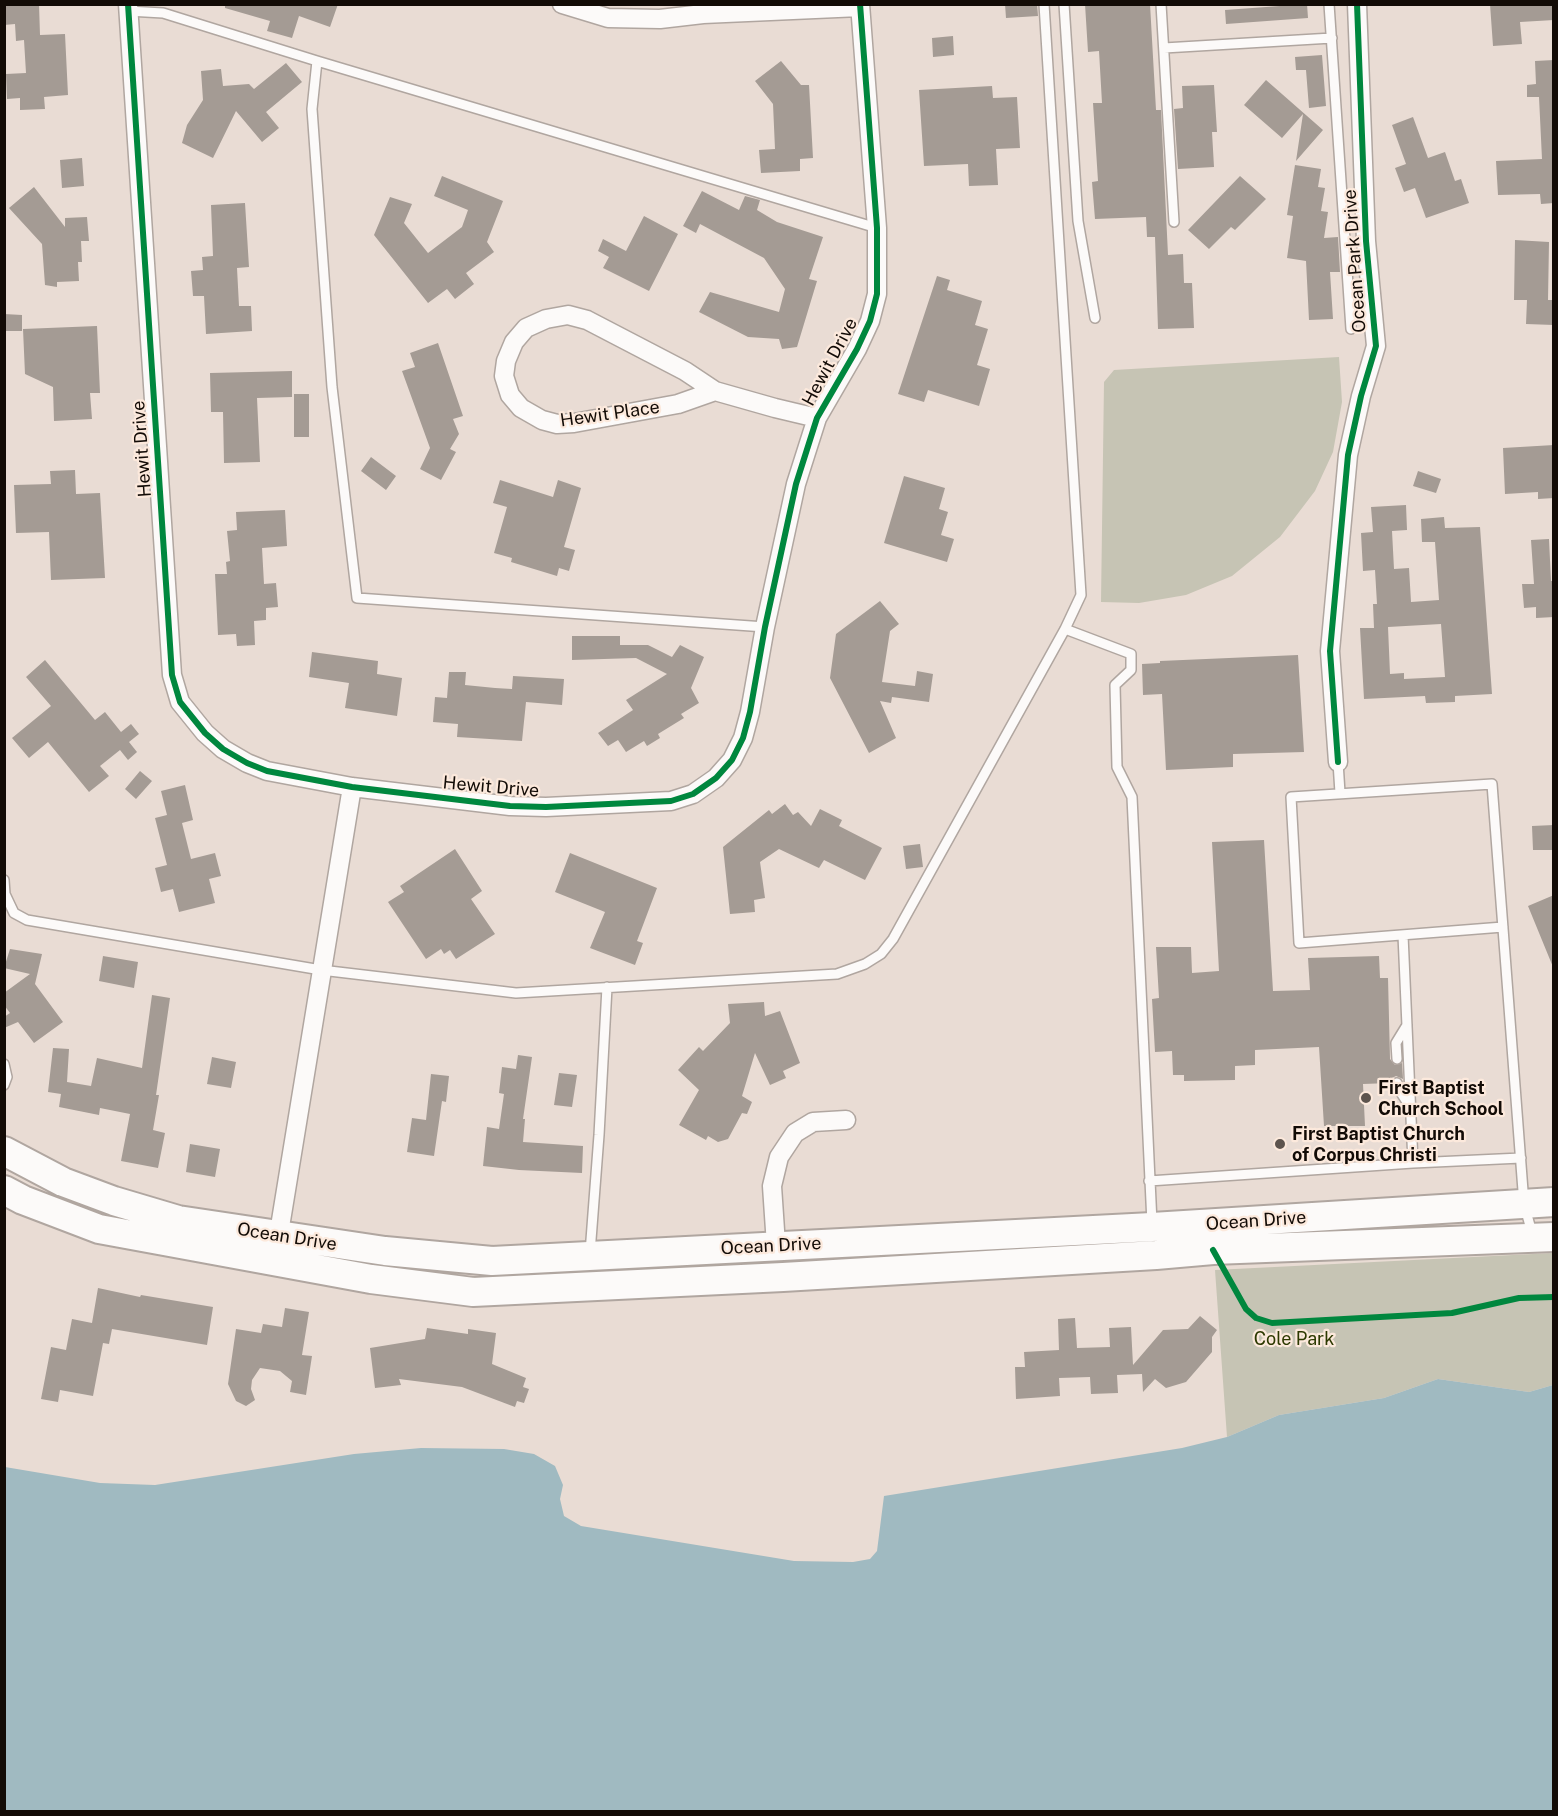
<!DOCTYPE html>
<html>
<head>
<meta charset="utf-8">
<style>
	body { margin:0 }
	#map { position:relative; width:1558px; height:1816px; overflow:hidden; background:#e9dcd4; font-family:"Public Sans",sans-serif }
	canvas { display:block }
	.frame { position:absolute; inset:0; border:6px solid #120b06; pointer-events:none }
</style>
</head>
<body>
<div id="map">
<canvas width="1558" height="1816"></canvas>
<div class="frame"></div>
</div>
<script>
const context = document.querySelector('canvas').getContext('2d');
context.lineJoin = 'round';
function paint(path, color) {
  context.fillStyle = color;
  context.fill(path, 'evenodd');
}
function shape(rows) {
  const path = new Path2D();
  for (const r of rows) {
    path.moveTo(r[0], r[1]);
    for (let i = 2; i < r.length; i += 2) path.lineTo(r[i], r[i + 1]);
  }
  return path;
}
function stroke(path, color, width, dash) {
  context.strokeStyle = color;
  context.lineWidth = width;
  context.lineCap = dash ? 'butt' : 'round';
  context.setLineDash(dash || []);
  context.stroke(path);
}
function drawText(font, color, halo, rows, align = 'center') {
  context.font = font + ' "Public Sans",sans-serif';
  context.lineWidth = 4.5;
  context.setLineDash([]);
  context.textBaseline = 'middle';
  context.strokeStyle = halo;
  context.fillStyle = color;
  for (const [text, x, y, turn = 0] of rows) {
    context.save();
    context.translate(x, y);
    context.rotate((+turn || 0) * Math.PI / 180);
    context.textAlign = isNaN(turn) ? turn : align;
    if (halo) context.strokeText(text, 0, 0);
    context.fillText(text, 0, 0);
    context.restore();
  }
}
paint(shape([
	[1339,357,1342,402,1333,452,1315,491,1280,537,1232,576,1186,595,1139,603,1101,602,1104,382,1114,370],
	[1553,1253,1553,1385,1529,1392,1438,1379,1384,1398,1279,1415,1227,1437,1215,1270]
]), '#c6c4b4');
paint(shape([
	[1438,1379,1529,1392,1553,1385,1553,1811,5,1811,5,1467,100,1483,155,1485,354,1454,421,1448,504,1449,534,1454,555,1466,563,1485,560,1499,564,1516,581,1526,794,1561,853,1562,870,1559,877,1551,884,1496,1182,1448,1227,1437,1279,1415,1384,1398]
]), '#a0bac1');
paint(shape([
	[4,4,39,4,40,35,65,34,68,95,44,97,45,109,20,110,20,98,7,99,6,74,26,73,24,40,16,41,15,24,4,25],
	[225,4,338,4,330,27,299,16,292,38,267,31,270,21,225,8],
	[1005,4,1037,4,1038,16,1006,18],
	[1085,4,1150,4,1156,110,1161,110,1168,255,1183,254,1184,283,1192,283,1194,328,1158,329,1155,237,1147,237,1146,217,1095,219,1092,182,1098,181,1093,103,1102,103,1099,51,1088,52],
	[1307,4,1308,18,1226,24,1225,10],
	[1490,4,1554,4,1554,20,1520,22,1522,44,1493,46],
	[953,36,954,55,933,57,932,38],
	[1322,55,1326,106,1309,108,1306,70,1296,70,1295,57],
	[1554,60,1554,203,1541,204,1540,194,1498,195,1496,161,1542,159,1539,97,1527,97,1527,85,1536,84,1535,61],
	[781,61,801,85,809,85,813,158,800,159,800,171,761,173,759,150,775,149,773,104,755,81],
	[286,63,302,82,266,112,279,128,262,142,236,111,213,158,182,143,187,125,203,100,201,71,221,69,223,86,249,84,254,89],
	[1266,80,1323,130,1296,161,1303,114,1282,138,1244,105],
	[1214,85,1217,132,1212,132,1214,167,1178,169,1174,109,1183,108,1182,86],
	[992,86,993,98,1017,97,1020,148,996,149,998,185,969,186,968,164,924,166,919,90],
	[1413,117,1428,158,1445,152,1455,181,1461,179,1469,203,1426,218,1415,188,1404,192,1395,168,1406,164,1392,125],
	[82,158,84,186,62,188,60,160],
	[1295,165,1321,169,1318,187,1325,188,1321,211,1328,212,1324,238,1338,237,1340,272,1330,272,1333,319,1309,320,1306,261,1287,258,1293,216,1287,215],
	[442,176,503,201,487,242,494,252,466,273,474,284,455,299,447,289,428,303,374,235,390,197,412,204,404,223,428,253,462,227,468,210,434,196],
	[1240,176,1266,199,1235,230,1231,227,1209,249,1188,230],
	[34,187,65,227,65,218,87,217,89,241,81,241,82,262,78,262,79,281,57,282,57,287,45,285,42,244,9,208],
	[702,191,739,210,745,196,760,200,757,210,777,222,823,237,809,279,817,281,797,347,782,349,779,339,748,337,699,312,710,292,779,312,785,289,764,258,700,224,696,233,683,226],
	[245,203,249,267,237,268,239,306,251,306,252,331,206,334,204,296,193,296,191,271,203,270,202,257,213,256,211,205],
	[644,216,678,234,649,291,603,268,609,257,598,251,603,239,626,251],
	[1515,240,1549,242,1548,300,1554,300,1554,325,1526,324,1527,300,1514,300],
	[937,276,950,280,947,290,982,301,975,325,988,329,977,365,990,369,979,406,928,390,924,402,898,394],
	[4,314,22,315,22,331,4,331],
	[97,326,100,393,90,393,92,419,54,421,53,387,25,374,23,329],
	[438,343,463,416,453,419,459,434,450,449,456,452,441,480,420,469,430,448,402,371,415,367,410,353],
	[292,371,292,397,257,398,260,462,224,463,223,412,211,412,210,373],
	[294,394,309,394,309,437,294,437],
	[1554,445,1554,498,1538,499,1538,492,1505,494,1503,448],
	[371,457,396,476,386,490,361,471],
	[75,470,76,494,100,493,105,578,51,580,49,532,16,533,14,485,51,484,50,471],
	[1418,471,1441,479,1436,493,1413,486],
	[904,476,945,488,939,509,948,512,941,535,954,539,947,562,884,543],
	[500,480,553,497,558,480,581,488,564,547,575,550,569,571,559,568,557,576,511,562,512,558,494,553,507,507,493,503],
	[1406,505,1407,530,1392,531,1394,569,1409,568,1411,602,1439,600,1435,542,1422,542,1421,519,1444,517,1445,528,1480,527,1492,694,1455,696,1455,702,1426,703,1425,696,1364,699,1360,628,1374,628,1373,604,1377,604,1375,570,1363,571,1361,533,1373,532,1371,507],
	[1441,624,1445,677,1404,679,1404,673,1390,674,1388,627],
	[285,510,287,546,262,548,264,584,276,583,278,607,266,608,266,620,254,621,255,645,237,646,236,634,218,635,215,574,227,574,226,562,230,561,227,531,237,530,236,512],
	[1549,539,1551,581,1554,581,1554,617,1536,618,1536,607,1524,608,1522,584,1534,584,1531,540],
	[880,601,899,624,890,631,882,682,915,686,917,671,933,674,929,702,892,697,891,703,880,701,896,738,869,753,830,678,836,634],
	[572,636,620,636,620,645,648,645,672,657,680,645,704,657,691,688,699,703,681,714,684,718,658,734,660,738,647,746,644,741,626,752,618,740,608,746,598,733,633,710,626,700,667,674,636,658,572,660],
	[312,652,378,661,377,674,402,678,397,716,345,708,349,683,309,677],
	[1298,655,1304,752,1233,754,1233,767,1166,770,1162,694,1143,695,1142,664,1160,663,1160,661],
	[45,660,95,720,105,712,121,732,131,724,139,734,129,742,137,752,128,760,120,750,100,766,109,776,89,792,48,742,29,758,12,738,51,706,26,677],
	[449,672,466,672,465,685,495,688,512,689,513,676,564,679,562,705,526,702,522,741,457,737,458,724,433,722,435,697,447,698],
	[140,771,152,781,136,799,125,789],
	[185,785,193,820,182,823,191,859,215,853,221,876,209,879,215,903,179,912,173,889,161,892,155,868,167,865,155,818,167,815,161,791],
	[785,804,793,815,798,812,811,826,820,809,842,820,839,826,882,848,865,880,824,860,819,868,779,849,760,862,765,898,754,900,755,912,730,914,723,847,769,810,772,814],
	[1554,825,1554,850,1533,850,1532,826],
	[1264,840,1273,991,1310,990,1308,958,1379,956,1380,978,1388,978,1390,1059,1395,1065,1402,1063,1403,1079,1396,1076,1392,1078,1390,1083,1363,1084,1365,1126,1324,1126,1319,1047,1255,1050,1255,1065,1235,1066,1235,1080,1184,1081,1184,1075,1173,1075,1172,1051,1155,1052,1152,999,1159,998,1156,947,1191,947,1192,973,1219,971,1212,842],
	[920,844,923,867,906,869,903,846],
	[455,849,482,891,471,899,495,934,456,959,450,950,444,954,441,949,426,959,388,902,404,892,400,886],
	[570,853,657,888,637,941,643,943,635,965,590,948,605,912,555,892],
	[1554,895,1554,967,1553,967,1528,906],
	[10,949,42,954,35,984,63,1022,34,1043,18,1022,4,1028,4,1017,10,1013,4,1005,4,993,30,974,4,968],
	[103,956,138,962,134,988,99,981],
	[152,995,170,998,156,1095,159,1095,153,1130,165,1133,158,1168,121,1161,130,1114,100,1108,99,1115,59,1107,61,1094,48,1092,53,1048,69,1049,67,1082,91,1086,97,1058,142,1068],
	[764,1002,765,1016,780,1011,800,1063,783,1071,786,1078,770,1085,755,1053,742,1096,752,1102,747,1114,742,1113,728,1139,718,1142,708,1136,706,1140,679,1125,699,1090,678,1070,699,1047,703,1051,730,1023,728,1004],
	[518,1055,532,1057,523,1119,525,1119,523,1142,583,1146,582,1173,519,1170,483,1166,487,1127,499,1129,504,1094,499,1093,502,1067,516,1069],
	[212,1057,236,1062,231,1088,207,1084],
	[559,1073,577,1075,572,1107,554,1105],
	[431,1074,449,1076,446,1102,442,1101,434,1156,407,1152,412,1118,426,1120],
	[190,1144,220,1149,215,1177,186,1172],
	[98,1288,140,1297,141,1295,213,1307,207,1345,112,1329,109,1344,103,1343,93,1396,60,1390,58,1402,41,1399,51,1347,66,1350,72,1319,92,1323],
	[285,1308,309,1312,302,1355,312,1356,306,1395,290,1392,292,1381,280,1371,260,1368,252,1380,251,1389,255,1400,246,1406,236,1401,228,1384,236,1329,261,1333,263,1324,282,1327],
	[1200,1316,1217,1330,1212,1337,1212,1352,1186,1382,1166,1388,1155,1379,1143,1392,1142,1374,1117,1375,1118,1393,1091,1394,1090,1377,1059,1378,1060,1396,1016,1399,1015,1367,1025,1367,1024,1352,1059,1350,1058,1319,1075,1318,1077,1348,1110,1347,1109,1328,1131,1327,1133,1365,1163,1330,1188,1329],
	[427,1328,468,1334,468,1329,496,1333,492,1364,526,1378,523,1387,529,1389,524,1403,517,1401,515,1407,462,1387,399,1379,401,1385,375,1388,370,1348,425,1339]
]), '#a49b94');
const service = shape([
	[1064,4,1078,221,1095,318],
	[1161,4,1174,222],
	[1329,4,1351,329],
	[128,11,163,13,317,61,877,228],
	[1164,48,1332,38],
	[317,61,312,109,332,387,357,598,765,627],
	[1065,629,1131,654,1131,670,1115,685,1117,767,1132,797,1152,1223],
	[1338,762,1340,793],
	[4,880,5,894,14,913,27,920,321,970,516,993,837,974,865,964,881,954,893,939,1065,629,1081,595,1044,4],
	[1503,927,1299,943,1291,797,1492,784,1524,1204,1532,1233],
	[1403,935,1413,1163],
	[1397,1059,1396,1043,1407,1025],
	[4,1064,7,1077,4,1085],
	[1397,1083,1398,1088,1409,1105],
	[1149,1181,1413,1163,1521,1158],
	[590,1253,599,1135,607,987]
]);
const minor = shape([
	[128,4,172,675,180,702,205,733,223,749,247,763,267,771,352,787,510,806,546,807,671,801,693,794,716,778,732,760,743,738,750,712,765,627,796,484,817,418,857,349,870,321,877,294,877,228,860,4],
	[562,4,608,18,660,19,703,14,860,7],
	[715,391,678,404,574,423,557,424,542,420,521,408,510,395,504,376,506,361,514,342,526,328,546,319,568,315,587,320,685,371,715,391,775,408,817,418],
	[1338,762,1330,651,1348,455,1361,396,1376,346,1366,241,1357,4],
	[277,1245,352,787],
	[776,1245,772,1186,779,1157,795,1133,813,1122,846,1120]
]);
const primary = shape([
	[4,1151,63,1182,114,1201,178,1220,385,1251,492,1261,1152,1227,1554,1202],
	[4,1190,23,1200,99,1229,371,1279,473,1292,783,1277,1156,1255,1213,1250,1554,1237]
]);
stroke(service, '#b0a6a0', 12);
stroke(minor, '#b0a6a0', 21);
stroke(primary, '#b0a6a0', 32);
stroke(shape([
	[1226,1273,1246,1309,1256,1318,1272,1323,1452,1313,1519,1298,1554,1297]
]), '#d0ccc9', 3, [3, 3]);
stroke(service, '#fcfaf9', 9);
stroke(minor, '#fcfaf9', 18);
stroke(primary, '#fcfaf9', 28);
stroke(shape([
	[128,4,172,675,180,702,205,733,223,749,247,763,267,771,352,787,510,806,546,807,671,801,693,794,716,778,732,760,743,738,750,712,765,627,796,484,817,418,857,349,870,321,877,294,877,228,860,4],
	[1338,762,1330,651,1348,455,1361,396,1376,346,1366,241,1357,4],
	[1213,1250,1246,1309,1256,1318,1272,1323,1452,1313,1519,1298,1554,1297]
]), '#00873e', 6);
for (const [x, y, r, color] of [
	[1366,1098,6,"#5d544e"],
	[1280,1144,6,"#5d544e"]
]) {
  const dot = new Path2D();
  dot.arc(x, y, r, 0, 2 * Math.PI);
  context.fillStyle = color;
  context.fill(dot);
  stroke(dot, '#fce9dc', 2);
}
drawText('18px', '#120b06', '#fce9dc', [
	["Ocean Park Drive",1355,261,-94],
	["Hewit Drive",830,362,-62],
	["Hewit Place",610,414,-8],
	["Hewit Drive",142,449,-94],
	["Hewit Drive",491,787,5],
	["Ocean Drive",1256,1221,-4],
	["Ocean Drive",287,1237,9],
	["Ocean Drive",771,1246,-3]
]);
drawText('bold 18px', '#120b06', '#fce9dc', [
	["First Baptist",1378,1088],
	["Church School",1378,1109],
	["First Baptist Church",1292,1134],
	["of Corpus Christi",1292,1155]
], 'left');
drawText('18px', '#2c3900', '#fce9dc', [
	["Cole Park",1294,1339]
]);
</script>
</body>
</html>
